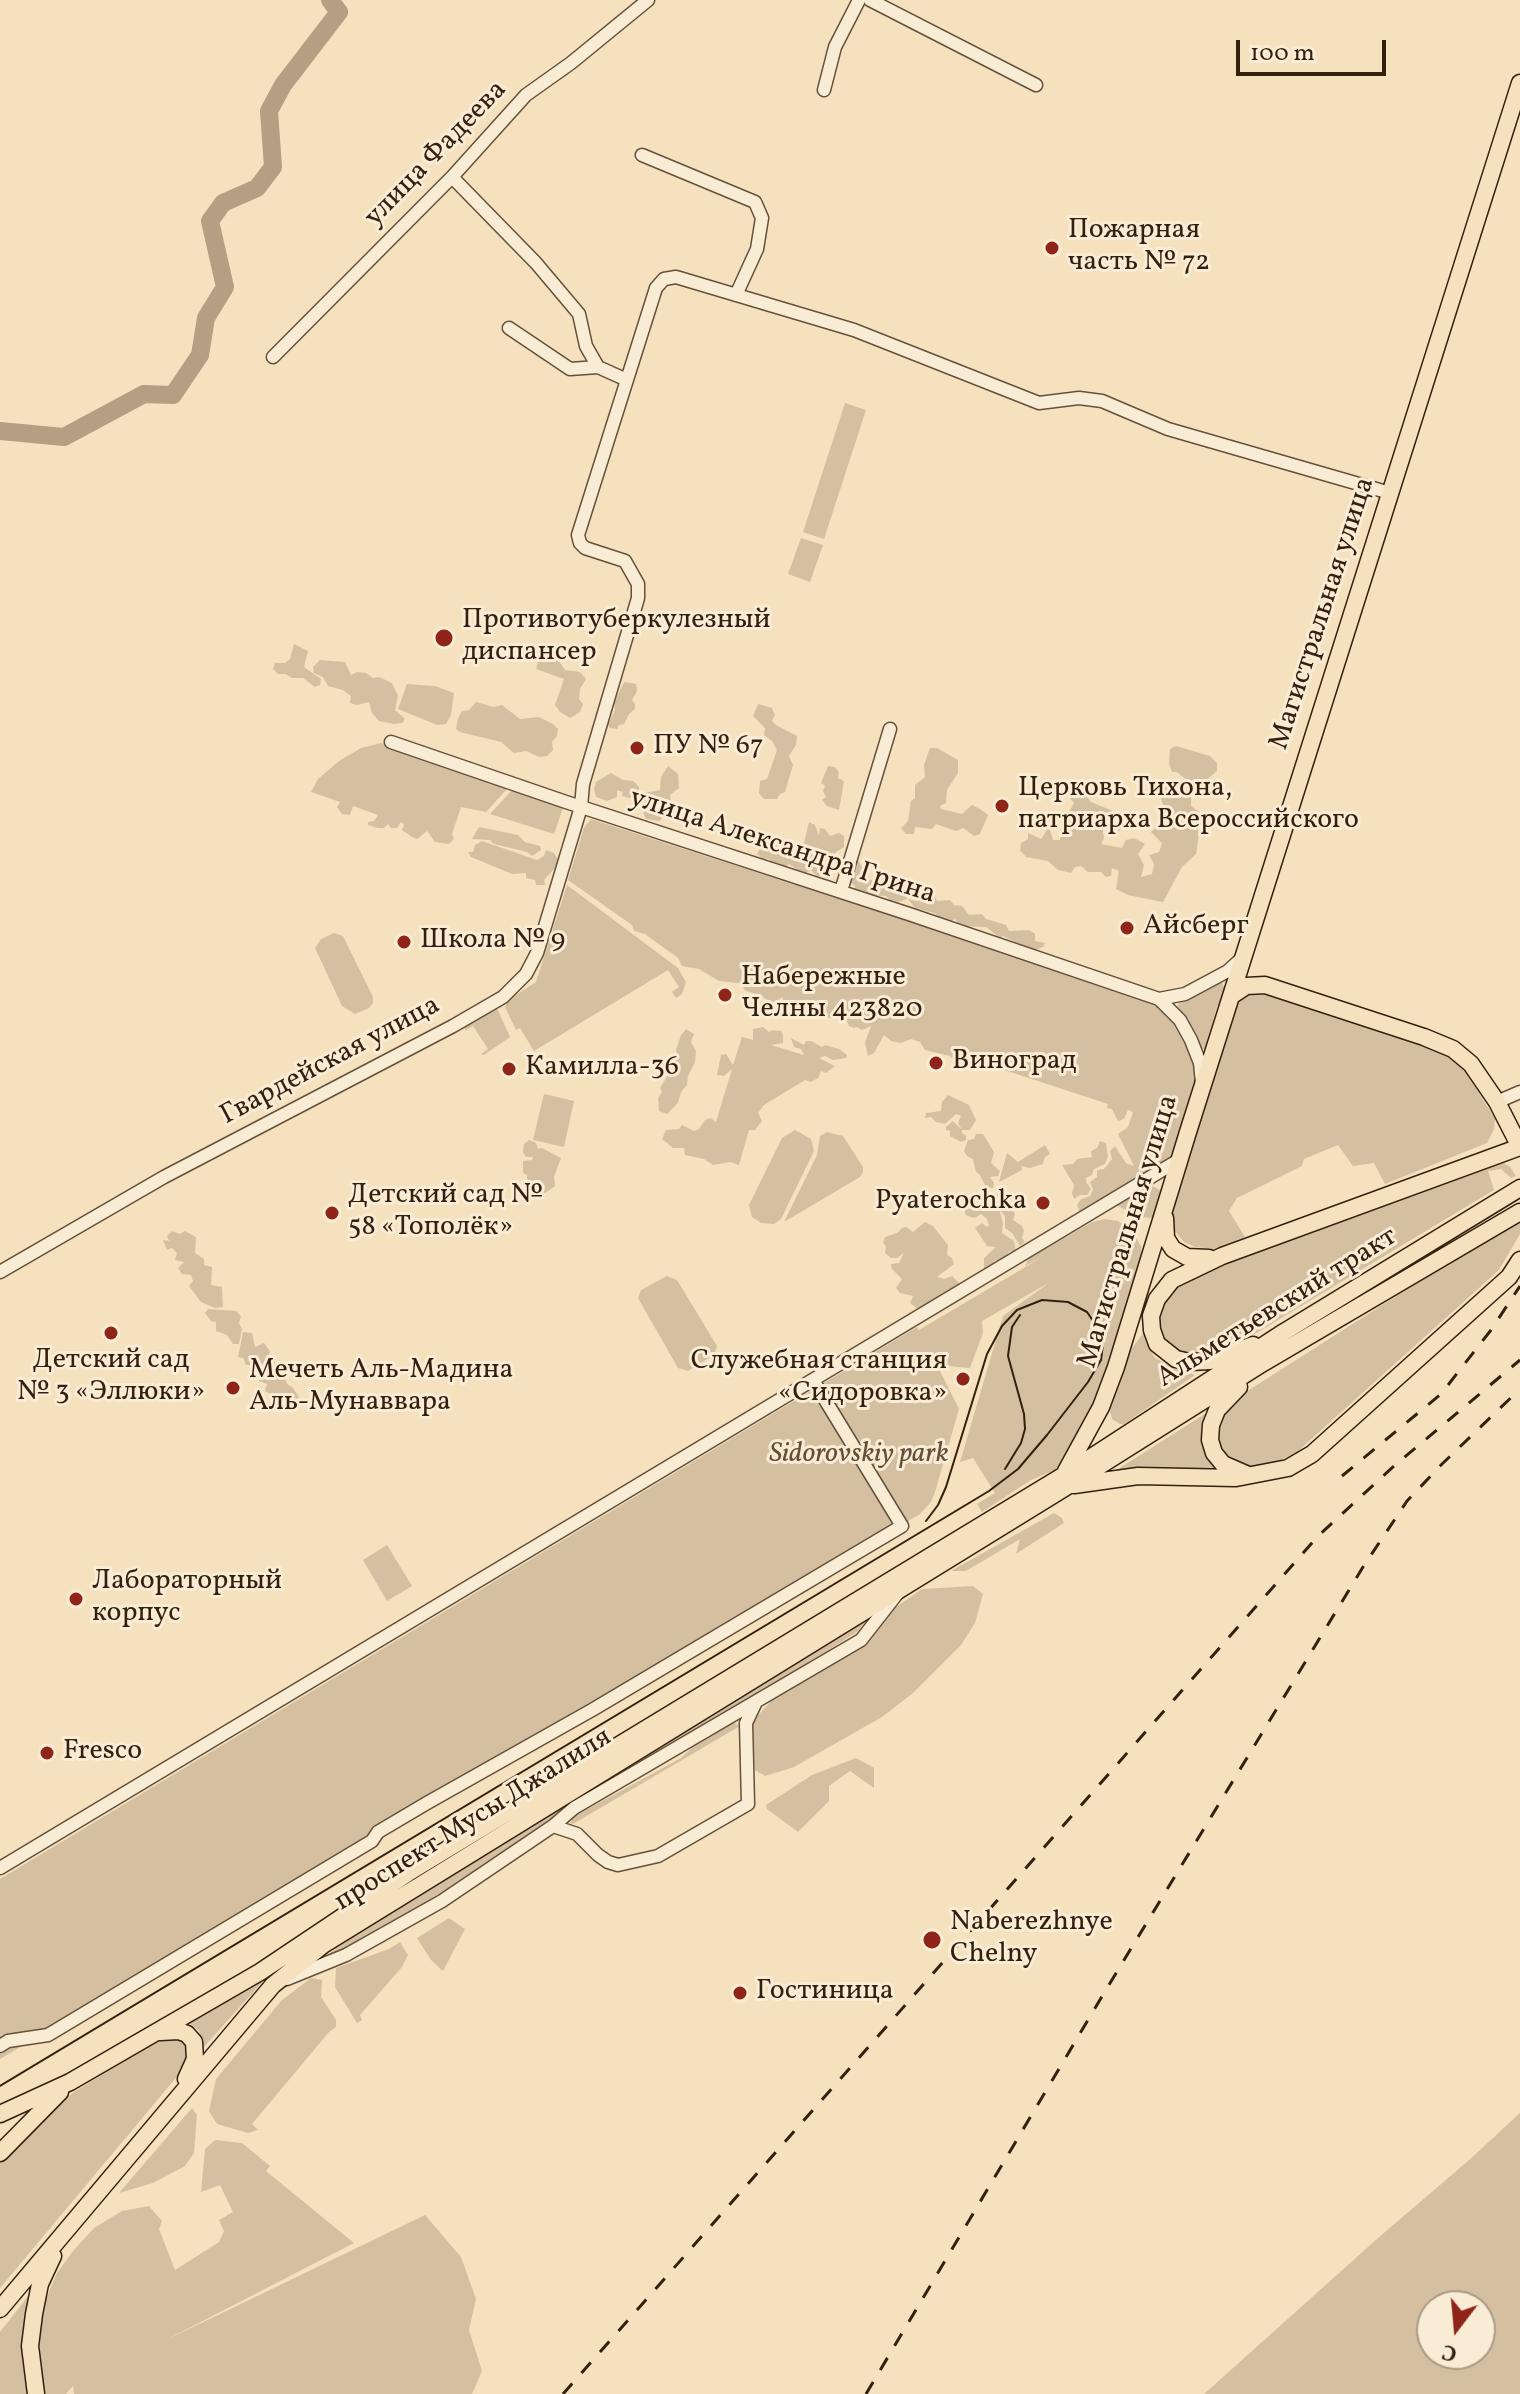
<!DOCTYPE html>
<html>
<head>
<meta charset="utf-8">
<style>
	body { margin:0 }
	#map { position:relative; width:1520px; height:2394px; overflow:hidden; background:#f5e1be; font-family:Vollkorn,serif }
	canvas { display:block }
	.north { position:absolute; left:1416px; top:2290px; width:80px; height:80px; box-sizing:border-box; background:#f8ecd5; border:2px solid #aa9a86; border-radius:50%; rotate:196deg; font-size:22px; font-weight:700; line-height:32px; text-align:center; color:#351f0f }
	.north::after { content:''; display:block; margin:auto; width:28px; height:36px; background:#8f2418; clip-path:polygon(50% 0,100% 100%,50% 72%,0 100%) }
	.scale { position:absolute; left:1236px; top:40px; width:150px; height:36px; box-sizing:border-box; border:4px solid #351f0f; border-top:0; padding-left:10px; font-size:24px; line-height:28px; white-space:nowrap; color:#351f0f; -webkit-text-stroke:6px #f8ecd5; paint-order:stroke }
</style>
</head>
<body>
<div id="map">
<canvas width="1520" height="2394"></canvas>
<div class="north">С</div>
<div class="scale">100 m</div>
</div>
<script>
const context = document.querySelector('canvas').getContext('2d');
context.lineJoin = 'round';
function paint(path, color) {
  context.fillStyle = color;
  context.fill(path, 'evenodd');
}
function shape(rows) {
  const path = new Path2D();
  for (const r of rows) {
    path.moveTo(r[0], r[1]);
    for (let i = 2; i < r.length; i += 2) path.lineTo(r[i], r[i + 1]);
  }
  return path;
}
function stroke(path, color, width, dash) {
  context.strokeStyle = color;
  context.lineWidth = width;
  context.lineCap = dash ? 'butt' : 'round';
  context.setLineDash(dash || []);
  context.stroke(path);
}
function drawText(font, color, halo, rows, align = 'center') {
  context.font = font + ' Vollkorn,serif';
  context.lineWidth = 6;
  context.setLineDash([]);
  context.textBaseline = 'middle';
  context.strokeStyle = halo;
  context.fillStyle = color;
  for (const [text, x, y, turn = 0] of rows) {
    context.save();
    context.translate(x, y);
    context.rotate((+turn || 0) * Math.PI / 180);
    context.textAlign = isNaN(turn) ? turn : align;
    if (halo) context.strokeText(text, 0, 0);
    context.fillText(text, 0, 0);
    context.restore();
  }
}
paint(shape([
	[845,403,866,410,824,539,803,532],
	[801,538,823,545,810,582,788,574],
	[294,644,308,651,304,667,321,679,320,685,315,687,303,678,292,678,286,674,278,674,273,669,275,663,285,663,290,659],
	[555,655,565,670,580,672,586,679,580,689,579,699,583,704,580,712,570,718,560,712,555,705,564,679,536,669,539,658],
	[320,660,345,662,351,675,357,672,366,673,373,678,379,677,392,683,398,696,395,710,405,719,402,723,394,724,379,721,372,713,369,702,357,705,350,703,351,696,343,690,328,686,323,677,314,673,313,667],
	[624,682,636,684,637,691,632,700,635,704,635,709,629,714,624,724,619,725,617,729,610,728,608,725,615,710,614,703],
	[407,684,435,686,454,693,451,715,446,724,437,725,398,709],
	[476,702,494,707,502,705,520,719,539,717,553,724,558,729,557,736,552,742,553,750,547,756,539,757,526,751,514,753,501,742,460,732,456,729,458,718,462,711,469,710],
	[758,704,772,708,775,715,772,721,776,725,797,736,796,745,789,756,793,765,785,792,780,794,777,799,764,799,759,793,760,781,767,779,777,750,772,741,764,735,765,728,753,716],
	[381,743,508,788,486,812,461,807,452,834,454,839,449,844,435,842,427,831,417,839,412,837,402,830,404,824,401,822,397,828,391,828,388,824,384,828,378,828,368,825,368,822,374,821,378,815,353,806,350,815,342,814,337,807,340,802,311,792,318,779,339,761,361,748],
	[1176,746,1210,756,1217,763,1217,771,1204,782,1188,781,1177,772,1172,772,1169,764,1170,749],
	[930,748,937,748,958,760,958,773,947,790,946,803,940,806,941,809,962,814,972,805,980,809,988,815,980,834,974,836,963,828,956,831,936,824,932,829,915,827,914,834,906,834,901,828,908,821,911,801,915,798,915,785,925,777,924,765],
	[668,766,678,774,679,788,670,795,671,800,660,821,646,819,640,804,646,798,644,793,660,790,661,777],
	[828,766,835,767,839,772,838,778,844,781,839,810,827,806,822,800,826,797,823,791,825,786,821,783],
	[611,773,623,780,633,781,639,787,639,794,629,798,622,796,623,792,617,790,617,797,607,801,596,797,594,789,596,782],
	[1173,782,1184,786,1191,796,1191,806,1199,812,1196,819,1199,834,1196,854,1182,867,1163,902,1128,895,1116,889,1119,871,1112,868,1111,876,1106,877,1101,872,1088,872,1081,866,1075,867,1071,873,1058,870,1048,861,1026,857,1020,850,1021,843,1028,839,1028,833,1041,839,1049,827,1053,840,1060,840,1063,823,1074,803,1068,796,1071,786,1078,786,1091,802,1113,811,1112,820,1122,826,1119,831,1110,823,1102,825,1104,838,1101,844,1122,848,1126,840,1134,838,1145,844,1138,854,1144,865,1141,877,1152,874,1154,864,1149,855,1159,852,1162,843,1151,832,1167,818,1159,792,1161,785],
	[513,789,564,805,554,834,490,814],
	[591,819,795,885,798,883,852,903,856,901,884,911,886,914,897,915,898,918,948,932,964,940,971,939,1002,950,1002,952,1161,1004,1167,1009,1192,1057,1196,1074,1176,1144,1169,1158,1161,1167,1141,1178,1138,1173,1136,1182,1081,1215,1077,1205,1081,1199,1090,1196,1093,1190,1090,1182,1097,1177,1097,1170,1104,1169,1112,1159,1110,1151,1115,1146,1126,1163,1134,1166,1118,1134,1128,1127,1133,1112,1128,1110,1124,1119,1118,1121,1112,1109,1107,1108,1108,1104,998,1068,990,1070,976,1060,955,1061,950,1056,925,1050,920,1042,911,1039,901,1043,891,1041,884,1035,874,1053,868,1056,865,1043,871,1026,862,1030,857,1027,854,1028,849,1026,846,1019,834,1014,832,1018,823,1018,819,1016,815,1008,811,1011,785,1004,782,997,775,1003,769,1001,760,995,746,991,739,983,719,981,699,969,682,966,678,958,645,934,634,931,632,925,568,880,584,828],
	[809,822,815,825,819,836,820,828,825,829,830,836,839,833,844,836,844,847,836,852,831,862,818,860,828,871,826,876,817,876,811,870,806,873,799,871,789,864,785,867,771,863,769,859,763,859,757,854,764,842,772,835,773,841,779,844,781,849,792,853,793,849,797,850,804,843],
	[479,827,518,835,525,842,540,846,541,850,532,856,527,852,494,844,490,840,472,839],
	[482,841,537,860,544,856,546,850,554,853,558,859,556,867,544,880,545,885,536,885,535,880,526,878,526,873,512,874,471,857,468,852,473,852,475,845],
	[858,860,870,880,882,878,892,882,906,893,907,899,898,902,890,900,886,896,868,895,855,890,855,886,848,880,850,869],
	[567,885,678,968,686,982,682,994,676,998,672,992,679,987,668,970,534,1051,520,1028,516,1030,505,1007,508,1000,536,982],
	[917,885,932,891,937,901,950,900,954,905,962,906,969,915,982,914,986,919,1006,925,1009,931,1029,930,1035,934,1035,941,1045,943,1043,947,1035,950,1028,949,1003,936,1000,938,986,927,960,926,955,919,948,923,934,913,915,908,908,899,916,901,924,898,912,893,912,889],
	[334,933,343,936,373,997,373,1003,369,1008,355,1014,342,1006,315,948,321,939],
	[1218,982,1222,983,1226,991,1222,1005,1217,1006,1205,1048,1202,1049,1177,1007,1180,1001],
	[1260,990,1442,1051,1461,1064,1495,1119,1494,1129,1487,1143,1385,1184,1374,1163,1353,1166,1338,1145,1304,1159,1302,1166,1237,1198,1229,1211,1245,1237,1213,1249,1195,1247,1184,1242,1173,1229,1170,1207,1237,996],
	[496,1006,510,1037,484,1055,481,1054,488,1049,473,1026,465,1031,465,1026],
	[763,1027,769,1032,772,1030,781,1031,783,1035,783,1043,771,1045,804,1055,801,1049,794,1047,791,1038,804,1045,806,1041,811,1041,822,1047,825,1045,839,1049,847,1055,846,1058,833,1060,825,1056,819,1058,835,1066,826,1073,821,1071,818,1078,811,1082,805,1080,764,1105,758,1113,762,1121,755,1130,749,1130,739,1165,730,1162,713,1165,704,1159,685,1155,684,1148,673,1148,662,1139,666,1130,679,1129,682,1125,694,1131,699,1129,705,1120,711,1118,716,1122,732,1069,724,1076,717,1075,721,1055,726,1054,733,1065,742,1037,753,1040,753,1029],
	[686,1029,694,1034,691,1042,696,1051,695,1062,688,1076,687,1085,681,1092,678,1103,667,1114,659,1111,658,1098,662,1092,660,1088,671,1070,672,1061,678,1058,676,1050,681,1035],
	[544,1094,574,1101,564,1147,533,1140],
	[948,1095,969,1105,976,1120,970,1130,962,1130,962,1133,966,1136,966,1140,961,1142,950,1136,950,1131,946,1130,946,1127,953,1121,962,1130,958,1123,961,1116,956,1114,945,1124,936,1122,931,1117,925,1118,926,1113,941,1111,942,1102],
	[795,1130,811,1139,814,1151,781,1219,774,1224,761,1223,752,1217,749,1205,782,1138],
	[827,1132,843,1136,863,1167,863,1172,860,1177,784,1222,817,1155,820,1136],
	[976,1134,983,1134,994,1152,991,1163,1000,1171,998,1176,990,1177,994,1183,993,1188,986,1187,980,1175,976,1172,973,1159,967,1156,964,1151,968,1140,974,1139],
	[529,1140,536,1143,538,1149,542,1148,561,1158,554,1177,555,1186,541,1196,530,1190,530,1184,533,1182,527,1179,527,1175,523,1173,523,1161,532,1160,533,1157,526,1157,523,1152,524,1144],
	[1100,1141,1106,1143,1108,1156,1105,1164,1094,1169,1092,1175,1086,1178,1086,1182,1091,1189,1087,1195,1080,1195,1074,1199,1072,1193,1074,1185,1062,1165,1073,1164,1077,1159,1092,1157,1091,1151,1097,1148],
	[1045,1145,1050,1154,1045,1157,1043,1164,1030,1168,1021,1166,1022,1170,999,1182,1007,1153,1018,1162],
	[1502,1162,1510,1167,1516,1176,1511,1178,1501,1169,1488,1171,1494,1190,1243,1341,1207,1355,1179,1353,1162,1339,1156,1317,1160,1301,1184,1277],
	[1151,1185,1161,1191,1153,1218,1139,1217,1116,1205],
	[996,1194,1004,1195,1015,1214,1013,1220,1022,1226,1024,1231,1022,1238,1025,1242,1020,1246,1012,1233,1005,1228,1005,1216,995,1205,1000,1212,1003,1224,1002,1233,1014,1241,1016,1253,1010,1251,1007,1254,1008,1257,1000,1263,995,1260,990,1269,984,1268,984,1258,996,1247,987,1246,975,1228,982,1223,987,1227,989,1225,987,1219,981,1214,975,1218,968,1216,965,1214,965,1210,982,1205,985,1200,991,1203,991,1197],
	[1520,1217,1520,1234,1499,1270,1297,1452,1262,1469,1243,1468,1233,1464,1221,1452,1216,1434,1224,1408,1235,1399],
	[1105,1219,1118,1221,1131,1229,1141,1246,1141,1262,1102,1392,1064,1460,1057,1469,1031,1480,982,1512,977,1504,995,1493,973,1458,960,1462,1003,1316,1050,1282,982,1321,983,1333,970,1368,937,1365,959,1409,935,1492,931,1502,920,1514,0,2059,0,1879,917,1327,919,1330,1044,1256,1025,1266,1028,1259,1092,1222],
	[925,1222,933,1226,948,1245,947,1255,952,1258,954,1264,937,1277,944,1279,952,1276,959,1283,955,1290,942,1293,939,1299,932,1299,928,1306,919,1310,910,1303,913,1296,900,1293,896,1288,902,1279,892,1269,891,1264,899,1263,904,1253,897,1258,891,1258,885,1253,886,1246,883,1243,885,1237,897,1233,902,1228,906,1227,913,1232],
	[172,1231,180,1234,185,1231,196,1237,195,1253,204,1259,204,1265,212,1267,211,1285,222,1287,223,1307,215,1308,201,1302,189,1286,193,1281,191,1275,182,1274,178,1268,184,1262,175,1260,177,1253,172,1248,167,1250,163,1240,169,1241,167,1236],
	[667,1276,677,1280,717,1346,714,1355,688,1371,678,1368,638,1298,641,1290],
	[208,1309,236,1311,241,1316,239,1323,242,1329,239,1344,233,1344,227,1335,216,1331,216,1322,211,1321,205,1313],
	[243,1332,252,1333,255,1347,264,1343,270,1351,268,1358,275,1361,274,1373,285,1378,287,1384,293,1388,299,1397,280,1410,273,1409,272,1395,265,1391,267,1384,259,1381,261,1369,256,1365,246,1365,243,1358,238,1357],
	[1144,1332,1149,1348,1155,1358,1168,1365,1195,1375,1124,1424,1120,1424,1112,1419,1109,1407,1127,1355],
	[1211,1410,1206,1430,1234,1475,1115,1471],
	[1054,1513,1062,1518,1064,1523,1016,1554,1020,1539,966,1571,951,1571],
	[387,1545,412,1586,387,1601,363,1560],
	[973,1586,983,1594,975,1623,961,1645,913,1693,882,1717,794,1767,765,1776,755,1770,752,1722,773,1699,868,1640,889,1612,922,1589],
	[873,1614,857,1632,551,1824,477,1875,468,1876,346,1951,326,1956,386,1912],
	[733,1722,740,1726,573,1824,570,1823,575,1816,681,1758,695,1745],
	[856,1758,874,1768,874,1788,850,1771,829,1786,829,1801,798,1832,767,1809,766,1805,812,1775],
	[449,1918,465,1929,443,1971,431,1960,417,1938],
	[400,1942,408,1955,402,1967,360,2015,362,2020,357,2023,335,1987,336,1968,389,1949],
	[266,1978,203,2048,199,2031,189,2023],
	[311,1978,322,1980,321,1997,336,2020,336,2027,329,2032,252,2124,258,2130,248,2133,217,2124,209,2111,216,2079,282,2000],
	[164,2037,178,2037,186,2043,188,2058,180,2073,0,2288,0,2161,46,2114,74,2092],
	[192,2108,197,2115,194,2153,185,2166,153,2183,119,2193],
	[1520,2113,1520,2394,1204,2394,1378,2238,1468,2161],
	[1432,2306,1480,2306,1480,2354,1432,2354],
	[215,2140,242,2143,270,2166,266,2171,354,2243,164,2341,425,2215,461,2257,476,2299,469,2330,482,2371,472,2394,74,2394,73,2386,66,2394,44,2394,38,2349,43,2306,57,2273,73,2251,94,2228,122,2211,149,2206,162,2221,159,2229,175,2270,219,2242,224,2231,219,2220,233,2212,220,2185,201,2192,205,2149],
	[29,2295,23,2352,29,2394,0,2394,0,2332]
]), '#d4c0a0');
stroke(shape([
	[0,431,64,437,144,394,173,395,200,355,206,318,225,287,210,221,223,203,257,188,273,167,269,111,283,85,339,12,330,0]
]), '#b49f82', 18);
const minor = shape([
	[870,0,1036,85],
	[824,90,835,47,859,0],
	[642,155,755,202,762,218,757,249,736,295],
	[452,177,536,263,579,314,586,346,598,367,627,380],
	[509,328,570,369,598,367],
	[273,357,452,177,526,95,571,63,648,0],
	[391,742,566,802,909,914,1159,999,1180,1020,1191,1040,1200,1063,1202,1083],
	[841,891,890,729],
	[1159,999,1185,994,1228,971,1241,959],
	[1497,1102,1520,1092],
	[0,1272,164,1177,453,1026,503,997,526,974,537,953,581,807,583,784,638,598,638,584,625,561,585,548,580,543,578,535,656,288,664,279,676,277,854,330,1039,403,1079,398,1102,401,1168,429,1390,493],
	[553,1826,577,1834,598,1855,608,1862,618,1865,658,1856,748,1804,746,1723,755,1704],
	[0,1868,1179,1160],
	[287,1979,346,1955,442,1901,553,1826,574,1808,861,1640,897,1594],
	[0,2046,8,2041,48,2035,372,1841,378,1832,427,1803,592,1710,902,1526,813,1380]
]);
const major = shape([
	[1231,996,1246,986,1265,985,1424,1037,1453,1049,1471,1064,1497,1102,1520,1147],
	[1165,1218,1166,1238,1173,1249,1187,1257,1209,1258],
	[1253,1345,1210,1361,1190,1362,1176,1359,1157,1344,1152,1330,1151,1316,1157,1299,1172,1280,1222,1256,1520,1147],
	[1239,1387,1217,1410,1211,1425,1210,1440,1214,1453,1223,1464,1246,1474],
	[1066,1471,1101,1407,1116,1367,1188,1132,1520,83],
	[1074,1485,1138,1476,1236,1478,1288,1468,1312,1454,1509,1277,1520,1260],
	[160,2032,179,2031,187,2034,194,2042,195,2059,186,2079],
	[0,2114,70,2082,260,1972,408,1873,1064,1475,1284,1332,1520,1188],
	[0,2153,60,2092],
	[0,2309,273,1985,323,1945,1063,1489,1263,1363,1520,1212],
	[36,2394,30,2346,34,2314,40,2284,53,2256]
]);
stroke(minor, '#65503b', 15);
stroke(major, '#351f0f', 19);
stroke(minor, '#f8ecd5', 12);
stroke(major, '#f5e1be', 16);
stroke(shape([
	[1005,1469,1021,1443,1025,1429,1024,1414,1008,1356,1012,1327,1020,1315],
	[0,2086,989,1491,1018,1469,1047,1435,1088,1382,1101,1360,1103,1344,1100,1331,1087,1312,1068,1302,1042,1300,1017,1310,1002,1326,987,1354,946,1487,938,1505,926,1521]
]), '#351f0f', 2);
stroke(shape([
	[1342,1476,1441,1394,1491,1330,1520,1286],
	[563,2394,1318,1536,1394,1466,1520,1360],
	[866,2394,1104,1993,1363,1567,1407,1501,1442,1464,1520,1389]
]), '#351f0f', 3, [14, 14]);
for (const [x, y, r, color] of [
	[1052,248,8,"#8f2418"],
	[444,638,10,"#8f2418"],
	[637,748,8,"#8f2418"],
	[1002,806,8,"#8f2418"],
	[1127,928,8,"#8f2418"],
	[404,942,8,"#8f2418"],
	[725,995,8,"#8f2418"],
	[936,1063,8,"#8f2418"],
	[509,1069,8,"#8f2418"],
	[1043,1203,8,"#8f2418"],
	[332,1213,8,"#8f2418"],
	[111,1333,8,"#8f2418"],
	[963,1379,8,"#8f2418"],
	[233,1388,8,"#8f2418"],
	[76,1599,8,"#8f2418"],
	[47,1753,8,"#8f2418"],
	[932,1940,10,"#8f2418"],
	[740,1993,8,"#8f2418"]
]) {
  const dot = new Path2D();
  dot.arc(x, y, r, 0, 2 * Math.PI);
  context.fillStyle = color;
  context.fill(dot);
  stroke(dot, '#f8ecd5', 3);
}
drawText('28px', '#351f0f', '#f8ecd5', [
	["улица Фадеева",437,155,-46],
	["Магистральная улица",1324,614,-72],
	["улица Александра Грина",782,848,18],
	["Гвардейская улица",331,1062,-28],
	["Магистральная улица",1130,1232,-73],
	["Альметьевский тракт",1278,1309,-32],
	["проспект Мусы Джалиля",474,1821,-32]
]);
drawText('28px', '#351f0f', '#f8ecd5', [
	["Пожарная",1068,232],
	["часть № 72",1068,264],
	["Противотуберкулезный",462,622],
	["диспансер",462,654],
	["ПУ № 67",653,748],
	["Церковь Тихона,",1018,790],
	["патриарха Всероссийского",1018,822],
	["Айсберг",1143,928],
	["Школа № 9",420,942],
	["Набережные",741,979],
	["Челны 423820",741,1011],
	["Виноград",952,1063],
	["Камилла-36",525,1069],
	["Детский сад №",348,1197],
	["58 «Тополёк»",348,1229],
	["Pyaterochka",1027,1203,"right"],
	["Детский сад",111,1362,"center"],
	["№ 3 «Эллюки»",111,1394,"center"],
	["Служебная станция",947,1363,"right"],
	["«Сидоровка»",947,1395,"right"],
	["Мечеть Аль-Мадина",249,1372],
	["Аль-Мунаввара",249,1404],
	["Лабораторный",92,1583],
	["корпус",92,1615],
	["Fresco",63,1753],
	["Naberezhnye",950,1924],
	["Chelny",950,1956],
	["Гостиница",756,1993]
], 'left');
drawText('italic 28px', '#654f3a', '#f8ecd5', [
	["Sidorovskiy park",859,1456]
]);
</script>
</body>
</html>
